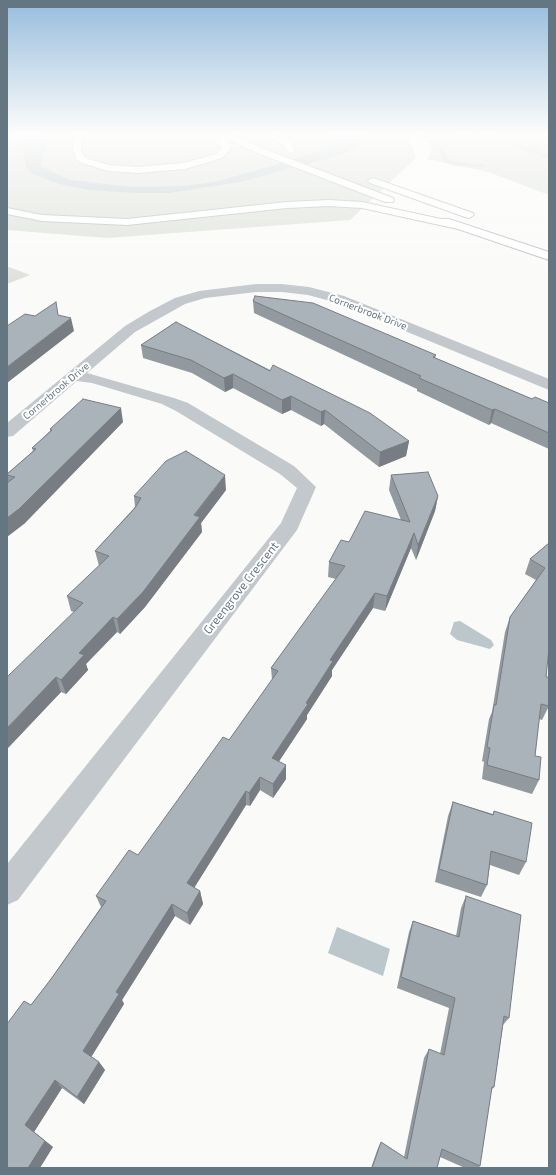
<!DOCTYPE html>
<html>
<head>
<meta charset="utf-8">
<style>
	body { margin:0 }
	#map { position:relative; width:556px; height:1175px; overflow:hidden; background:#fafaf8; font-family:"Exo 2",sans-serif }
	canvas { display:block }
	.frame { position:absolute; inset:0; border:8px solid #657683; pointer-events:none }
</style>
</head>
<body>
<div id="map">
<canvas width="556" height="1175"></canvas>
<div class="frame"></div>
</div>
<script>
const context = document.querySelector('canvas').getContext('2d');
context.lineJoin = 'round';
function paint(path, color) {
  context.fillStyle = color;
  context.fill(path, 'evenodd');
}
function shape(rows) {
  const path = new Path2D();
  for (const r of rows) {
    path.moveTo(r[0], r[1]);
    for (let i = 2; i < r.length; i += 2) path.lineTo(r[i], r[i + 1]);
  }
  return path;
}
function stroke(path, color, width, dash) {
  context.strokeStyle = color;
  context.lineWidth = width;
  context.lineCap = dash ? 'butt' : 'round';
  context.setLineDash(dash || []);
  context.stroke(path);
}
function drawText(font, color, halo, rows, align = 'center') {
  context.font = font + ' "Exo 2",sans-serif';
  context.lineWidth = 4;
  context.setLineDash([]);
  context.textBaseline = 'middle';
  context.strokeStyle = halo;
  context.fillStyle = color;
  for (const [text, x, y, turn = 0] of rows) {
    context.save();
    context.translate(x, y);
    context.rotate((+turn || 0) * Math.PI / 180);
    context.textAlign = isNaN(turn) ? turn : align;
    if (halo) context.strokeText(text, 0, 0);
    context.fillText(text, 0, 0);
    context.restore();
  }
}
paint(shape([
	[7,134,408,134,416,158,350,220,107,238,7,230],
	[422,134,549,134,549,195,488,172,427,159,431,150,430,144],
	[7,267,9,267,30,275,7,284]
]), '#dadfd7');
paint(shape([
	[19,134,40,134,48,142,42,158,41,166,70,180,131,187,183,186,215,182,315,153,337,142,335,134,361,134,364,139,347,152,334,157,240,182,169,193,135,193,89,190,59,184,33,174,26,167,21,135],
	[460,621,491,640,494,645,490,649,457,640,450,634,454,622],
	[337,927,390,949,383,976,328,953]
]), '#bbc7cb');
const motorway = shape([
	[74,134,82,134,81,151,84,156,88,159,109,165,137,167,184,163,216,154,222,148,210,134,230,134,264,149,393,198,394,200,393,202,385,202,258,153,222,137,228,142,231,148,222,158,185,169,137,173,108,171,82,163,77,160,73,151,74,134],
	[265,134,275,134,290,141,295,150,291,153,288,152,284,145,265,134],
	[373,178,473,213,474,215,469,218,465,217,370,183,368,181,370,179,373,178],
	[329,200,362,202,441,219,449,219,549,252,549,260,458,229,362,208,329,206,287,208,127,225,42,221,7,214,7,208,42,215,127,219,287,202,329,200]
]);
stroke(motorway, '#b4b9bd', 2);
paint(shape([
	[459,134,466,134,476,139,444,147,444,149,448,156,447,159,456,162,483,164,485,165,485,167,456,166,445,163,442,160,442,156,438,149,439,146,468,139,459,134],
	[486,134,493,134,500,138,528,147,549,134,549,137,534,148,549,155,549,159,496,140,486,134]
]), '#c3c8cc');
paint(shape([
	[256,284,282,284,309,287,344,296,549,379,549,390,334,302,308,295,282,292,256,292,205,298,185,304,135,332,87,373,174,398,188,403,294,466,316,487,297,530,18,900,7,905,7,864,281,523,297,488,280,474,176,411,162,404,92,383,77,381,13,436,7,437,7,423,125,326,150,311,175,298,199,291,256,284]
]), '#c3c8cc');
paint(motorway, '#fff');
paint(shape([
	[253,301,436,355,435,358,532,399,549,403,549,449,491,423,489,425,417,391,417,389,254,313],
	[176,322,409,441,406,456,379,467,324,424,321,426,291,410,282,414,233,388,225,392,192,373,143,358,141,345],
	[123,422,24,524,8,482,7,478,7,474,33,451,32,448,50,431,50,429],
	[391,475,438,496,435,511,416,560,411,548,385,611,373,608,332,670,332,676,307,715,307,719,279,761,286,779,273,798,260,790,250,806,246,805,194,888,200,891,203,904,190,925,175,916,122,1000,124,1004,91,1057,99,1062,105,1070,84,1104,62,1088,34,1132,53,1147,7,1168,31,1005,51,979,101,907,96,896,138,855,229,740,272,680,271,668,336,579,328,577,329,562,349,542,401,520,389,490],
	[226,490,201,523,202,532,145,607,120,634,117,632,86,664,88,670,66,694,61,692,7,749,74,612,71,611,67,596,99,566,95,551,135,507,134,496],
	[549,543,546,677,549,706,542,720,539,719,535,756,539,780,532,794,482,779,484,762,482,761,489,719,492,712,505,632,510,617,536,580,525,574,530,559],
	[453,802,493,814,494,811,526,862,519,875,490,865,487,885,481,897,435,882,448,816],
	[466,896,509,1018,503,1025,494,1087,491,1090,480,1166,478,1168,465,1168,440,1157,437,1168,371,1168,378,1148,381,1142,404,1157,424,1058,429,1049,440,1054,449,1008,397,988,409,932,413,921,456,936,461,908]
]), '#929a9f');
paint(shape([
	[71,318,74,331,7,383,7,367],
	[233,374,233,388,225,392,224,378],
	[291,396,291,410,282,414,282,400],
	[121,408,123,422,24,524,7,537,7,518],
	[495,409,491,423,489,425,492,410],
	[325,410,324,424,321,426,321,412],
	[409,441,406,456,379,467,380,452],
	[225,475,226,490,201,523,202,532,145,607,120,634,117,619],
	[438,496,435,511,416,560,418,545],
	[414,533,411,548,385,611,387,596],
	[375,593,373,608,332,670,332,676,307,715,307,719,272,772,272,758,306,703,330,660],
	[113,617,117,632,86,664,88,670,66,694,61,680,79,653],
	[56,677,61,692,7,749,7,728],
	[286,765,286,779,273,798,273,784],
	[260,777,260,790,250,806,249,793],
	[246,791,246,805,189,896,187,883],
	[200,891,203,904,190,925,187,913],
	[172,904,175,916,122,1000,124,1004,90,1059,83,1051,116,992],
	[99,1062,105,1070,84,1104,77,1097],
	[55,1080,62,1088,34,1132,53,1147,40,1168,28,1168,25,1125]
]), '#777d82');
const building = shape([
	[255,296,313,303,436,355,433,357,532,399,535,397,549,403,549,433,495,409,492,410,419,378,421,376,253,301,255,296],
	[56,302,58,315,71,318,7,367,7,326,25,314,35,316,56,302],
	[176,322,270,371,273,365,370,413,409,441,380,452,325,410,321,412,291,396,282,400,233,374,224,378,191,360,141,345,176,322],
	[83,399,121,408,19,509,7,518,7,483,15,477,7,475,7,474,36,449,32,448,52,430,50,429,83,399],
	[186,451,225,475,194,515,200,517,143,592,117,619,113,617,79,653,84,655,61,680,56,677,7,728,7,677,83,603,67,596,109,556,95,551,135,508,141,498,134,496,166,461,186,451],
	[428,472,438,496,418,545,414,533,387,596,375,593,330,660,333,661,306,703,308,704,272,758,286,765,273,784,260,777,249,793,246,791,187,883,200,891,187,913,172,904,116,992,119,994,83,1051,99,1062,77,1097,55,1080,25,1125,45,1141,28,1168,7,1168,7,1024,24,1001,31,1005,51,979,106,901,96,896,129,850,138,855,223,737,229,740,278,671,271,668,345,566,329,562,341,540,349,542,365,511,410,522,391,475,428,472],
	[549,543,549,648,546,677,549,677,549,706,541,704,535,756,541,757,539,780,487,765,490,748,487,747,494,705,496,705,510,617,545,568,530,559,549,543],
	[453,802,493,815,494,811,532,823,526,862,491,851,487,885,439,869,453,802],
	[466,896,521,915,509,1018,504,1016,494,1087,492,1087,480,1166,442,1149,437,1168,372,1168,381,1142,407,1159,429,1049,444,1055,455,998,401,977,413,921,459,937,466,896]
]);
paint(building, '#aab3b9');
stroke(building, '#777d82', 1);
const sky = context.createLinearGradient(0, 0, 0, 298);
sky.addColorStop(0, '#96bcdc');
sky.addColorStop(0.45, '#fdfdfc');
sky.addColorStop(1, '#fdfdfc00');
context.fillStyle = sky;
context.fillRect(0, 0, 556, 298);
drawText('10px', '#657683', '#fff', [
	["Cornerbrook Drive",368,312,21],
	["Cornerbrook Drive",56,391,-40]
]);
drawText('12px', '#657683', '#fff', [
	["Greengrove Crescent",241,588,-52]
]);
</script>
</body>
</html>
